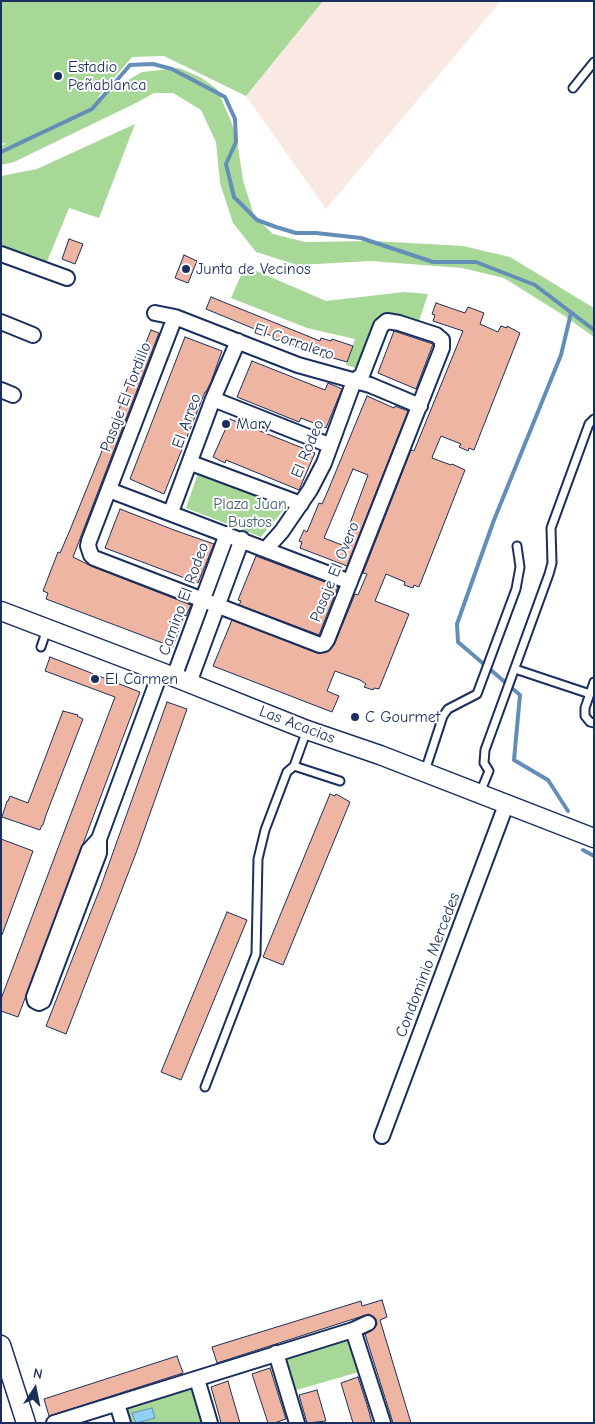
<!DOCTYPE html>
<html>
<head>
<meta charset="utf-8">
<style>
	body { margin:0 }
	#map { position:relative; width:595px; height:1424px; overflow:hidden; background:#fff; font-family:"Comic Neue",sans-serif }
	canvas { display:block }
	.frame { position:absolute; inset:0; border:2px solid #1b2f5e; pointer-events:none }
	.north { position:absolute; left:10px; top:1364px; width:50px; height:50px; -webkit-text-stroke:4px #fff; paint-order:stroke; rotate:11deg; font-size:14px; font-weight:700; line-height:20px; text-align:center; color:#1b2f5e }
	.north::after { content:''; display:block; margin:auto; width:18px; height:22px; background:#1b2f5e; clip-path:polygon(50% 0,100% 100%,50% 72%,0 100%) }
</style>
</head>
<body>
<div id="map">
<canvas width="595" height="1424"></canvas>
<div class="frame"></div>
<div class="north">N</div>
</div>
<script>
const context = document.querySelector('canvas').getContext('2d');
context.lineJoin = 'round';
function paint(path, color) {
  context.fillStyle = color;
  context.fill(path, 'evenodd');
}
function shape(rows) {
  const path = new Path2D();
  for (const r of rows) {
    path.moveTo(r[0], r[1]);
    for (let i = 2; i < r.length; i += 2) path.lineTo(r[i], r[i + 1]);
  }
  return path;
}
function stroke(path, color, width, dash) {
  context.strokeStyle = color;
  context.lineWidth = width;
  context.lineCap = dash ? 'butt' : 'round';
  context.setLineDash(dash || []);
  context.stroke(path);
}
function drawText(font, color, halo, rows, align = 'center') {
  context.font = font + ' "Comic Neue",sans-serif';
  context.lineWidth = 4;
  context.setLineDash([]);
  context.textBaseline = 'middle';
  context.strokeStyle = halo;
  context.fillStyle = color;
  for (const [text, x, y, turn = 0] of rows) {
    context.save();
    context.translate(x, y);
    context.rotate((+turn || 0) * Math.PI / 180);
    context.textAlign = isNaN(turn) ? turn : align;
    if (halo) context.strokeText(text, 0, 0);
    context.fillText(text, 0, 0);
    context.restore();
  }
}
paint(shape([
	[323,1,501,1,326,209,246,96]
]), '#fae9e3');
paint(shape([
	[1,1,323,1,246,96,164,56,132,57,97,98,142,72,179,68,200,77,217,89,231,121,237,140,243,180,254,216,273,234,305,242,374,241,463,246,510,257,594,308,594,337,563,315,504,278,462,268,371,261,297,265,256,252,233,223,220,183,216,142,201,110,173,93,154,93,138,102,14,162,1,165,1,145,7,144,1,143],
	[135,124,99,218,69,208,46,264,1,250,1,176,37,169],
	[245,266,326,301,404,292,428,294,419,321,393,315,378,322,359,369,346,365,355,339,307,328,231,298],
	[198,473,286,507,261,537,186,508],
	[348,1339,359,1372,293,1391,284,1358],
	[192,1388,203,1423,130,1423,125,1408]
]), '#a8d898');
const water = shape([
	[152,1408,155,1418,136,1423,132,1413,152,1408]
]);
paint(water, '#93cef3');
stroke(water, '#638eb7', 1);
stroke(shape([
	[1,152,92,109,130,65,153,64,172,69,225,97,235,119,236,142,226,164,234,197,257,220,276,227,296,233,316,233,361,238,433,262,476,262,535,285,594,330],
	[568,811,548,780,514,760,520,695,458,642,457,624,494,520,561,355,571,313],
	[583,850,594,856]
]), '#638eb7', 4);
const building = shape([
	[69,239,83,244,75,264,62,259,69,239],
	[184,255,197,261,188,283,175,278,184,255],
	[211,297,320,341,321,338,331,341,332,339,353,346,347,362,326,356,325,358,206,309,211,297],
	[436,303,465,313,468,307,484,313,480,324,498,332,501,326,507,328,507,326,520,333,474,450,469,448,468,451,459,447,461,444,441,436,433,455,432,458,451,465,452,464,465,470,419,587,414,585,413,588,404,585,405,582,386,574,375,601,409,614,379,689,374,688,373,690,364,687,366,684,360,680,335,671,327,691,339,696,332,712,213,666,232,620,317,653,327,652,334,645,355,594,358,595,367,574,363,573,411,450,414,451,463,331,433,321,435,315,432,314,436,303],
	[151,330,159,333,73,557,91,566,191,605,186,616,184,615,173,647,46,599,48,593,43,591,58,552,60,553,70,530,151,330],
	[394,331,433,344,416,389,378,373,394,331],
	[185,337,222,351,211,382,206,392,205,392,164,494,130,479,185,337],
	[252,361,325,390,328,383,342,389,326,428,301,418,299,422,237,397,252,361],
	[367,396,394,408,395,406,408,411,347,566,300,548,302,542,299,541,304,530,307,532,319,503,322,504,327,493,367,396],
	[353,469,368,475,342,545,324,538,353,469],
	[230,419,315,453,299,490,226,460,225,463,213,457,230,419],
	[120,509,174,530,214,544,198,583,105,548,120,509],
	[256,556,338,587,319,635,239,605,241,601,238,600,256,556],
	[50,657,140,692,18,1017,1,1011,1,999,115,697,45,671,50,657],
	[167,702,187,709,136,853,66,1034,46,1026,101,886,167,702],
	[63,711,78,715,77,716,83,719,46,815,43,825,42,825,40,830,2,817,7,801,8,801,10,796,28,803,63,711],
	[330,794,335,796,336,794,350,802,283,965,263,957,330,794],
	[1,839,33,851,2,935,1,935,1,839],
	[227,912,247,920,181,1080,161,1072,227,912],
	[382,1300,387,1317,380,1320,411,1423,393,1423,365,1334,375,1328,377,1324,376,1319,369,1314,217,1363,212,1347,361,1301,362,1306,382,1300],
	[177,1356,183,1373,49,1416,44,1399,177,1356],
	[270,1368,286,1419,274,1423,268,1423,252,1374,270,1368],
	[358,1377,368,1408,372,1423,353,1423,341,1383,358,1377],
	[228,1381,231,1392,240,1423,221,1423,217,1408,211,1387,228,1381],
	[317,1390,326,1421,307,1423,299,1395,317,1390]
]);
paint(building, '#edb5a2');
stroke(building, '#1b2f5e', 1);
const service = shape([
	[573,88,594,62],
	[41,647,47,629],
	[515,669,590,694],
	[594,682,585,708,585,716,590,722,594,723],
	[294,766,340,781],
	[425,771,443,716,448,709,477,694,516,589,520,567,517,546],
	[480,793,489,771,484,763,485,750,549,574,552,563,551,528,589,424,594,419],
	[205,1087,256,954,258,859,265,830,287,772,294,766,307,730]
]);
const minor = shape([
	[1,254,67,278],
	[155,313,175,317,298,365,370,385,420,406],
	[175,317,89,541,88,546,91,555,94,558,320,645,324,644,327,640,442,348,442,340,436,335,399,323,387,321,381,326,362,375,354,381,324,463,310,490,282,531,266,549],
	[1,322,33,335],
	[1,390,13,395],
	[213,399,329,445],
	[191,463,301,504],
	[109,490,350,582],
	[171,512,213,399,238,341],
	[174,677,227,534],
	[189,683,242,539],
	[99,839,99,853,43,1001,39,1003,35,1001,34,997,89,850,99,839,161,671],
	[382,1136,506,805],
	[353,1330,383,1423],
	[276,1353,297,1423],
	[197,1379,210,1423],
	[117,1404,123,1423],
	[54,1423,353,1330,368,1323]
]);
const tertiary = shape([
	[1,611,174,677,307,730,380,755,594,838],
	[1,1345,26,1423]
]);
stroke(service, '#1b2f5e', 11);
stroke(minor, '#1b2f5e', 18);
stroke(tertiary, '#1b2f5e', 21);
stroke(service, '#fff', 7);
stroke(minor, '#fff', 14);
stroke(tertiary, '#fff', 18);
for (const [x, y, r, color] of [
	[58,76,5,"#1b2f5e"],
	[186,269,5,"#1b2f5e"],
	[226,424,5,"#1b2f5e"],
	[95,679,5,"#1b2f5e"],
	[355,717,5,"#1b2f5e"]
]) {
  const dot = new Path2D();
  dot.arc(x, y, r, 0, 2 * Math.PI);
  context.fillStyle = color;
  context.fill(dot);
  stroke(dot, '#fff', 2);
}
drawText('16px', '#1b2f5e', '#fff', [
	["Estadio",68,67],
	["Peñablanca",68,85],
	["Junta de Vecinos",196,269],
	["Mary",236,424],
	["El Carmen",105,679],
	["C Gourmet",365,717]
], 'left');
drawText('16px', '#1b2f5e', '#fff', [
	["El Corralero",294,342,19],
	["Pasaje El Tordillo",126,397,-69],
	["El Arreo",187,421,-70],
	["El Rodeo",308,449,-67],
	["Pasaje El Overo",335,572,-68],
	["Camino El Rodeo",184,599,-70],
	["Las Acacias",297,725,21],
	["Condominio Mercedes",428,965,-69]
]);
drawText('16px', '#45626f', '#fff', [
	["Plaza Juan",250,504],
	["Bustos",250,522]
]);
</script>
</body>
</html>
